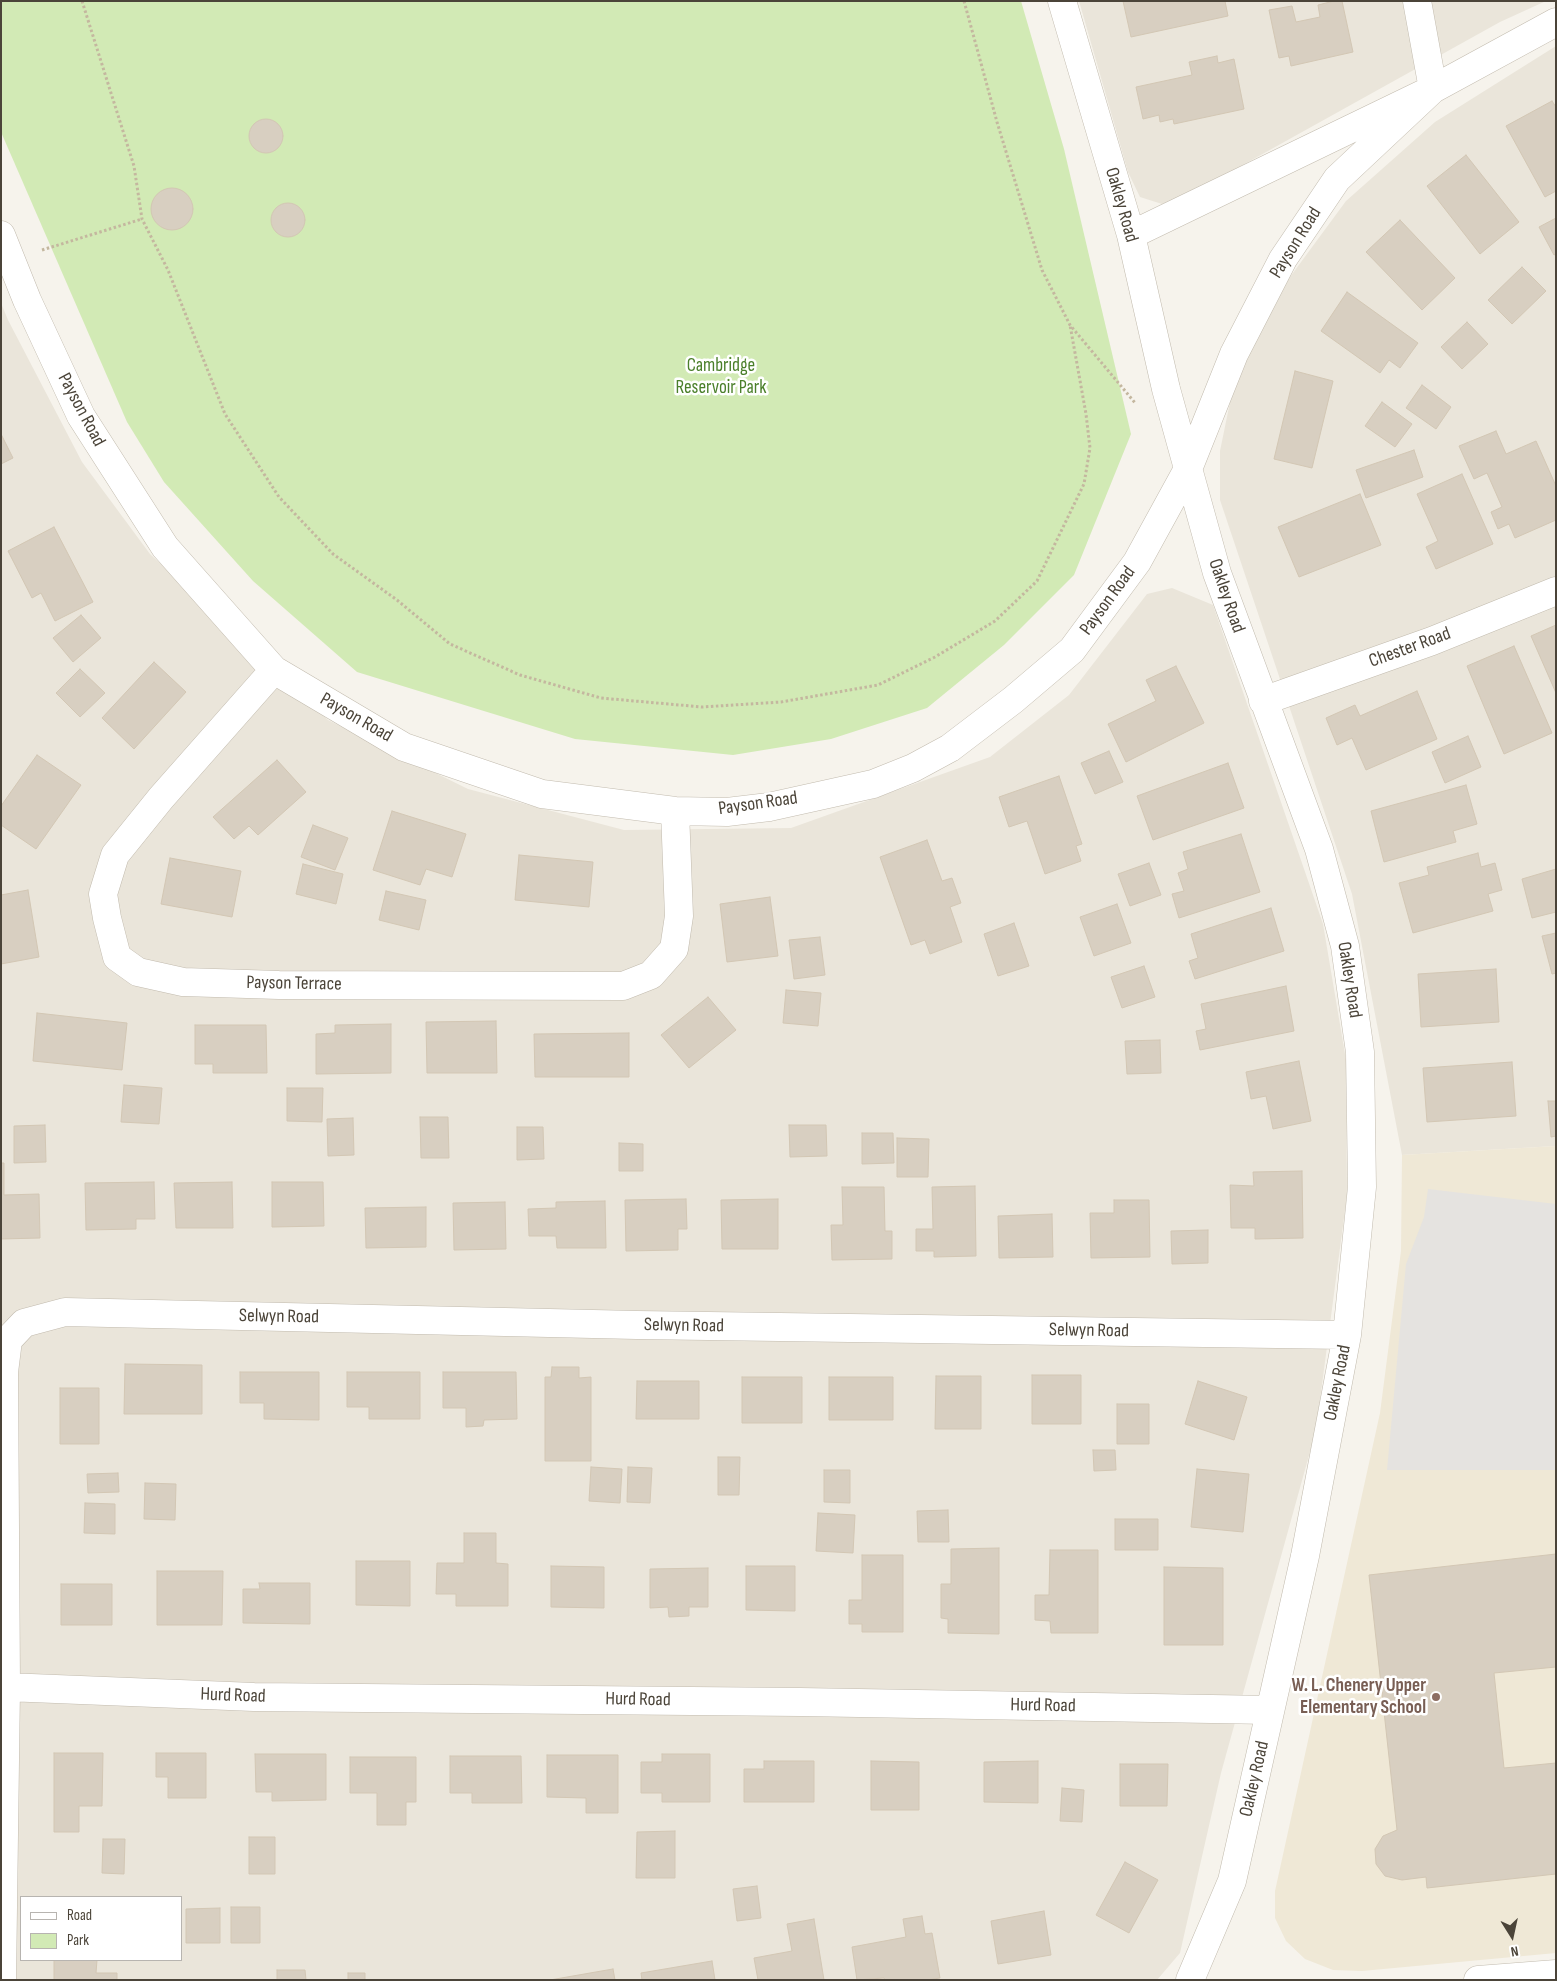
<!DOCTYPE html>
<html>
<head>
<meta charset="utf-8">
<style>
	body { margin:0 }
	#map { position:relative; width:1557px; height:1981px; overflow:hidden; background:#f6f3ec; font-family:"Sofia Sans Condensed",sans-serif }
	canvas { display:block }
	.frame { position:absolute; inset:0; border:2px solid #4b4439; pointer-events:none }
	.legend { position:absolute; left:20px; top:1896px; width:162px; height:65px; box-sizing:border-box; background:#fff; border:1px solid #b7b4b0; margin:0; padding:6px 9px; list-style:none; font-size:15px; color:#4b4439 }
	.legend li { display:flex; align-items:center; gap:10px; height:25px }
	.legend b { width:25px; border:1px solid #b7b4b0 }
	.north { position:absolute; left:1487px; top:1911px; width:50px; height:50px; -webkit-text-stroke:4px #fff; paint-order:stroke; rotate:170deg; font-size:14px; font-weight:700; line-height:20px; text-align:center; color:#4b4439 }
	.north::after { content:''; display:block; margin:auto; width:18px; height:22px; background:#4b4439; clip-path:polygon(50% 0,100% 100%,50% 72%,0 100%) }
</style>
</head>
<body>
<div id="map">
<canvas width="1557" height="1981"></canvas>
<div class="frame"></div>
<ul class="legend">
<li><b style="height:6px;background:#fff"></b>Road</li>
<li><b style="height:14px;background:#d2eab5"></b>Park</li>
</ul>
<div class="north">N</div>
</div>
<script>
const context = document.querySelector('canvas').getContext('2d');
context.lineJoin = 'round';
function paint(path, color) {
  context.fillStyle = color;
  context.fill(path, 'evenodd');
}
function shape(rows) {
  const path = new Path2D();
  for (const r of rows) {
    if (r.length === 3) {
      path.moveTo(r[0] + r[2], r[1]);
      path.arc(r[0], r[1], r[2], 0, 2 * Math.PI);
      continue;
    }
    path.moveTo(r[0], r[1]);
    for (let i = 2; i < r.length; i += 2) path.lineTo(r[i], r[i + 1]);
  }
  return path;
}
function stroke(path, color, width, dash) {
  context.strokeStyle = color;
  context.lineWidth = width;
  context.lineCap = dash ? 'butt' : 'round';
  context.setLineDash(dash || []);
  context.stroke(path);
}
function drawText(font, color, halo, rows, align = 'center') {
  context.font = font + ' "Sofia Sans Condensed",sans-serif';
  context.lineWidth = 5;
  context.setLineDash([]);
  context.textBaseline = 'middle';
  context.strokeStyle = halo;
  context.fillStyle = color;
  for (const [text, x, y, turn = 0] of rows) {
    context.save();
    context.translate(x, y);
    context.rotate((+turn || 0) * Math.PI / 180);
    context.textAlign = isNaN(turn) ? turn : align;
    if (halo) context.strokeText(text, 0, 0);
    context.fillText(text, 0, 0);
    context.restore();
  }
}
paint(shape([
	[1079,1,1546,1,1500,22,1178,201,1162,204,1140,197,1128,172],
	[1556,46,1556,1146,1402,1155,1352,894,1220,500,1220,451,1238,363,1290,277,1346,201,1435,122],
	[1,303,8,320,82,462,150,554,328,720,468,789,624,830,791,828,990,757,1069,695,1147,594,1172,588,1213,605,1323,924,1346,1060,1347,1195,1316,1430,1221,1773,1180,1953,1157,1980,1,1980],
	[21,1897,181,1897,181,1960,21,1960]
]), '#eae5da');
paint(shape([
	[1556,1146,1556,1953,1362,1971,1333,1970,1305,1959,1286,1941,1275,1918,1275,1891,1380,1413,1401,1251,1402,1155]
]), '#efe8d6');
paint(shape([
	[1,1,1021,1,1064,149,1131,434,1074,575,1004,645,927,708,831,739,733,755,575,739,357,672,253,581,164,482,127,422,1,132]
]), '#d2eab5');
paint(shape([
	[1428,1189,1556,1204,1556,1470,1387,1470,1406,1264,1424,1217]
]), '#e5e3e0');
const building = shape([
	[1123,1,1225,1,1228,16,1131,37,1123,1],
	[1334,1,1342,1,1353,52,1291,66,1289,56,1279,58,1269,10,1292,6,1296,22,1320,17,1318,5,1334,1],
	[1217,56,1218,63,1234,59,1244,109,1174,124,1173,119,1160,122,1159,115,1143,119,1136,87,1192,75,1189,62,1217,56],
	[1552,101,1556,107,1556,191,1545,197,1506,126,1552,101],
	[266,136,17],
	[1466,155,1519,222,1480,254,1427,186,1466,155],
	[172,209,21],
	[288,220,17],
	[1556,218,1556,254,1554,255,1539,227,1556,218],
	[1400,220,1455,278,1422,310,1366,252,1400,220],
	[1522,267,1546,291,1512,324,1488,300,1522,267],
	[1347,292,1418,343,1400,368,1389,360,1380,373,1321,331,1347,292],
	[1467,322,1488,344,1462,369,1441,347,1467,322],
	[1295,371,1333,381,1312,468,1274,459,1295,371],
	[1422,385,1451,407,1436,429,1406,408,1422,385],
	[1382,402,1412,424,1395,447,1365,426,1382,402],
	[1496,431,1506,454,1536,441,1556,486,1556,520,1515,538,1509,524,1498,529,1491,512,1502,507,1487,473,1474,479,1459,446,1496,431],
	[1,434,13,458,1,464,1,434],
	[1414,450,1423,477,1366,498,1356,470,1414,450],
	[1462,474,1493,544,1436,569,1426,547,1438,541,1417,494,1462,474],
	[1360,494,1381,545,1299,577,1278,527,1360,494],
	[54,527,93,602,55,621,41,593,32,598,8,551,54,527],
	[81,615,101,638,73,662,53,638,81,615],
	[1556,625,1556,693,1531,636,1556,625],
	[1514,646,1552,733,1504,754,1467,666,1514,646],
	[154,662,186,692,134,749,102,718,154,662],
	[1176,666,1204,723,1126,762,1108,724,1156,701,1146,680,1176,666],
	[80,669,105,693,80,717,56,693,80,669],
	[1417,691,1437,739,1366,770,1352,738,1337,745,1326,718,1355,705,1360,716,1417,691],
	[1468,736,1481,767,1445,783,1432,752,1468,736],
	[1109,751,1123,782,1095,794,1081,763,1109,751],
	[37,755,81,785,36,849,1,825,1,806,37,755],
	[277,760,306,792,258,835,249,826,234,839,213,817,277,760],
	[1228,763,1244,808,1153,840,1137,796,1228,763],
	[1059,776,1082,844,1076,846,1081,861,1045,874,1027,821,1009,827,999,797,1059,776],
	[1466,785,1477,824,1453,831,1456,842,1384,862,1371,811,1466,785],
	[392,811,466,834,452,877,426,869,420,885,373,870,392,811],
	[313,825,348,838,335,870,301,857,313,825],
	[1241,834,1260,892,1179,918,1172,894,1184,891,1178,873,1188,869,1183,852,1241,834],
	[927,840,942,881,952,878,961,903,950,907,962,942,930,954,925,940,911,945,880,857,927,840],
	[1478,853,1481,867,1495,863,1502,890,1488,894,1493,911,1413,933,1399,883,1429,875,1427,867,1478,853],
	[519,855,593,862,589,907,515,900,519,855],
	[170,858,241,871,232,917,161,904,170,858],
	[1149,863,1161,895,1130,906,1118,874,1149,863],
	[303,864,343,874,336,904,296,894,303,864],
	[1556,869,1556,912,1532,918,1522,879,1556,869],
	[28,890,39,957,1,964,1,895,28,890],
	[386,891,426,900,419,930,379,920,386,891],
	[770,897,778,956,727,962,720,904,770,897],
	[1117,904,1131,943,1094,956,1080,917,1117,904],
	[1271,908,1284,951,1195,979,1189,961,1198,958,1191,934,1271,908],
	[1014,923,1029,966,998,976,984,934,1014,923],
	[1556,933,1556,973,1552,974,1542,936,1556,933],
	[820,937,825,975,794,979,789,940,820,937],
	[1144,966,1155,997,1122,1008,1111,977,1144,966],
	[1496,969,1499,1022,1421,1027,1418,974,1496,969],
	[1286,986,1294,1031,1200,1050,1196,1031,1206,1029,1201,1004,1286,986],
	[786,990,821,993,818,1026,783,1023,786,990],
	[708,997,736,1030,689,1068,661,1035,708,997],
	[37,1013,127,1023,122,1070,33,1061,37,1013],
	[496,1021,497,1073,427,1073,426,1022,496,1021],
	[391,1024,391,1073,316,1074,316,1034,335,1033,335,1025,391,1024],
	[195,1025,266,1025,267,1073,213,1073,213,1064,195,1064,195,1025],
	[629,1033,629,1077,535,1077,534,1034,629,1033],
	[1160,1040,1161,1073,1127,1074,1125,1041,1160,1040],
	[1299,1061,1311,1121,1273,1129,1266,1096,1251,1099,1246,1072,1299,1061],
	[1512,1062,1516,1116,1427,1122,1423,1068,1512,1062],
	[124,1085,162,1088,159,1124,121,1122,124,1085],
	[287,1088,323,1088,322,1122,287,1121,287,1088],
	[1548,1101,1556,1101,1556,1136,1551,1137,1548,1101],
	[420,1117,448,1117,449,1158,421,1158,420,1117],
	[353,1118,354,1155,328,1156,327,1119,353,1118],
	[45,1125,46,1162,14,1163,14,1126,45,1125],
	[789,1125,826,1125,827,1156,790,1157,789,1125],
	[517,1127,543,1127,544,1159,517,1160,517,1127],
	[862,1133,893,1133,894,1163,862,1164,862,1133],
	[897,1138,929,1139,928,1177,897,1177,897,1138],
	[619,1143,643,1144,643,1171,619,1171,619,1143],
	[1,1163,4,1163,4,1195,39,1194,40,1238,1,1239,1,1163],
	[1302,1171,1303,1238,1255,1239,1255,1228,1231,1228,1230,1185,1254,1186,1253,1172,1302,1171],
	[154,1182,155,1219,136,1219,136,1229,86,1230,85,1183,154,1182],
	[232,1182,233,1228,176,1228,174,1183,232,1182],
	[272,1182,323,1182,324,1226,272,1227,272,1182],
	[975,1186,976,1256,934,1257,934,1251,916,1251,916,1229,933,1229,932,1187,975,1186],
	[842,1187,884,1187,885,1231,892,1231,892,1259,832,1260,831,1225,843,1225,842,1187],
	[686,1199,687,1229,678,1229,678,1250,626,1251,625,1200,686,1199],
	[778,1199,778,1249,722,1249,721,1200,778,1199],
	[1114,1200,1149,1200,1150,1257,1091,1258,1090,1213,1114,1213,1114,1200],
	[605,1201,606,1248,557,1248,556,1236,529,1236,528,1209,556,1208,556,1202,605,1201],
	[505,1202,506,1249,454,1250,453,1203,505,1202],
	[426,1207,426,1247,366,1248,365,1208,426,1207],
	[1052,1214,1053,1257,999,1258,998,1216,1052,1214],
	[1208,1230,1208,1263,1172,1264,1171,1231,1208,1230],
	[125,1364,202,1365,202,1414,124,1414,125,1364],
	[552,1367,579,1367,579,1378,591,1377,591,1461,545,1461,545,1377,551,1377,552,1367],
	[240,1372,319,1372,319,1420,264,1419,264,1403,240,1403,240,1372],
	[347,1372,420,1372,420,1419,369,1419,369,1407,347,1407,347,1372],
	[443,1372,516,1372,517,1419,484,1420,483,1426,466,1427,466,1408,443,1408,443,1372],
	[1032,1375,1081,1375,1081,1424,1032,1424,1032,1375],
	[936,1376,981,1376,981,1429,935,1429,936,1376],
	[742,1377,802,1377,802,1423,742,1423,742,1377],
	[829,1377,893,1377,893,1420,829,1420,829,1377],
	[637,1381,699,1381,699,1419,636,1419,637,1381],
	[1198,1381,1247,1397,1234,1440,1185,1424,1198,1381],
	[60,1388,99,1388,99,1444,60,1444,60,1388],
	[1117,1404,1149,1404,1149,1444,1117,1444,1117,1404],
	[1093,1450,1115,1450,1116,1470,1094,1471,1093,1450],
	[718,1457,740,1457,739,1495,718,1495,718,1457],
	[591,1467,622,1469,620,1503,589,1501,591,1467],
	[628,1467,652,1468,650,1503,627,1502,628,1467],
	[1197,1469,1249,1474,1243,1532,1191,1527,1197,1469],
	[824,1470,850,1470,850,1503,824,1502,824,1470],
	[118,1473,119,1492,88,1493,87,1474,118,1473],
	[145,1483,176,1484,175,1520,144,1519,145,1483],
	[85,1503,115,1504,115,1534,84,1533,85,1503],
	[948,1510,949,1542,918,1542,917,1511,948,1510],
	[818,1513,855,1515,853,1553,816,1551,818,1513],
	[1115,1519,1158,1519,1158,1550,1115,1550,1115,1519],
	[464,1533,496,1533,496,1563,508,1564,508,1606,456,1606,456,1594,436,1594,437,1563,464,1563,464,1533],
	[999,1548,999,1634,948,1633,948,1619,941,1618,941,1584,951,1584,951,1549,999,1548],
	[1050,1550,1098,1550,1098,1633,1051,1633,1050,1621,1035,1620,1035,1595,1049,1595,1050,1550],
	[1556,1554,1556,1667,1494,1673,1504,1768,1556,1763,1556,1874,1427,1888,1426,1877,1402,1880,1385,1876,1376,1864,1375,1849,1383,1836,1397,1830,1369,1575,1556,1554],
	[862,1555,903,1555,903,1632,862,1632,862,1624,849,1624,849,1600,862,1600,862,1555],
	[356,1561,410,1561,410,1606,356,1605,356,1561],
	[551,1566,604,1567,604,1608,551,1607,551,1566],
	[746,1566,795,1566,795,1611,746,1610,746,1566],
	[1164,1567,1223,1568,1223,1645,1164,1645,1164,1567],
	[708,1568,708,1607,689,1607,689,1616,669,1617,668,1607,650,1608,650,1569,708,1568],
	[157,1571,223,1571,222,1625,157,1625,157,1571],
	[259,1583,310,1583,310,1624,243,1623,243,1589,260,1589,259,1583],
	[61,1584,112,1584,112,1625,61,1625,61,1584],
	[54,1753,103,1753,102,1806,79,1806,79,1832,54,1832,54,1753],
	[156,1753,206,1753,206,1798,168,1798,168,1777,156,1777,156,1753],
	[255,1754,326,1754,326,1800,272,1801,272,1792,256,1792,255,1754],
	[662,1754,710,1754,710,1802,662,1802,662,1793,641,1793,641,1762,662,1762,662,1754],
	[547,1755,618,1755,618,1813,586,1813,586,1798,547,1797,547,1755],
	[450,1756,521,1756,522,1803,472,1803,472,1793,450,1793,450,1756],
	[350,1757,416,1757,416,1802,406,1802,406,1825,377,1825,377,1793,350,1793,350,1757],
	[764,1761,814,1761,814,1802,744,1802,744,1769,764,1769,764,1761],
	[871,1761,919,1762,919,1810,871,1810,871,1761],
	[1038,1761,1038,1803,984,1802,984,1762,1038,1761],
	[1120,1764,1168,1764,1167,1806,1120,1806,1120,1764],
	[1062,1788,1084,1790,1082,1822,1060,1821,1062,1788],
	[675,1831,675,1878,636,1878,637,1832,675,1831],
	[249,1837,275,1837,275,1874,249,1874,249,1837],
	[103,1839,125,1839,124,1874,102,1873,103,1839],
	[1125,1862,1158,1880,1129,1933,1096,1915,1125,1862],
	[757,1886,761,1918,737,1921,733,1889,757,1886],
	[231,1907,260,1907,260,1943,231,1943,231,1907],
	[220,1908,220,1943,186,1943,186,1909,220,1908],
	[1044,1911,1051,1955,998,1964,991,1921,1044,1911],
	[922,1916,925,1934,932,1933,940,1978,927,1980,885,1980,884,1978,857,1980,852,1947,906,1937,903,1919,922,1916],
	[814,1919,824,1980,758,1980,754,1958,792,1951,787,1924,814,1919],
	[54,1960,97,1960,96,1973,117,1973,117,1980,54,1980,54,1960],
	[712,1961,715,1980,642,1980,641,1973,712,1961],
	[613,1969,615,1980,550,1980,613,1969],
	[277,1970,305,1970,306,1980,277,1980,277,1970],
	[348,1973,365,1973,365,1980,348,1980,348,1973]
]);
paint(building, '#d8cfc1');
stroke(building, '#d3c7b4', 1);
const minor = shape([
	[1062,1,1131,235,1166,389,1217,573,1319,849,1345,946,1360,1052,1362,1187,1347,1335,1305,1556,1232,1881,1190,1980],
	[1417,1,1433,89],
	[1,235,27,300,81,416,165,547,274,670,404,747,542,794,675,811,727,812,769,807,873,784,913,768,950,748,1013,700,1072,650,1137,562,1188,469,1234,354,1283,259,1337,179,1433,89],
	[1131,235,1433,89,1556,22],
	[274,670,161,798,115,855,103,894,107,918,117,957,138,972,183,982,279,985,623,986,651,975,674,949,679,916,675,811],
	[1263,701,1432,641,1556,591],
	[6,1687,254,1697,800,1702,1270,1710],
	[2,1980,6,1687,4,1372,8,1340,24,1323,65,1312,637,1325,1347,1335],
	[1478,1980,1556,1974]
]);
stroke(minor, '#c2bbae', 29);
stroke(shape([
	[82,1,134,166,142,219,168,270,225,414,279,497,333,554,397,600,450,644,520,675,601,698,702,707,781,702,878,685,935,657,995,621,1037,581,1084,484,1090,448,1086,414,1070,325],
	[964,1,997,122,1042,270,1070,325,1136,404],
	[42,250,142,219]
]), '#c4b79f', 3, [2.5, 2.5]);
stroke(minor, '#fff', 28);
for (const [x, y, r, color] of [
	[1436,1697,5,"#8d6e63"]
]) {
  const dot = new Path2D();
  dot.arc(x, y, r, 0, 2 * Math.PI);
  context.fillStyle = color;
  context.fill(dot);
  stroke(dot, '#fff', 2);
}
drawText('19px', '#4b4439', '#fff', [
	["Oakley Road",1121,205,74],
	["Payson Road",1296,243,-58],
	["Payson Road",81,410,62],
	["Oakley Road",1226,596,71],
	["Payson Road",1108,601,-54],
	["Chester Road",1410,648,-20],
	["Payson Road",356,718,30],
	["Payson Road",758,804,-8],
	["Oakley Road",1349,980,81],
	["Payson Terrace",294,984,1],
	["Selwyn Road",279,1317,1],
	["Selwyn Road",684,1326,1],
	["Selwyn Road",1089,1331,1],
	["Oakley Road",1338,1383,-79],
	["Hurd Road",233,1696,2],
	["Hurd Road",638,1700,1],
	["Hurd Road",1043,1706,1],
	["Oakley Road",1255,1779,-77]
]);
drawText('19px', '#4a7f2a', '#fff', [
	["Cambridge",721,366],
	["Reservoir Park",721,388]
]);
drawText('bold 19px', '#785e54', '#fff', [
	["W. L. Chenery Upper",1426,1686],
	["Elementary School",1426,1708]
], 'right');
</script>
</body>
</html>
